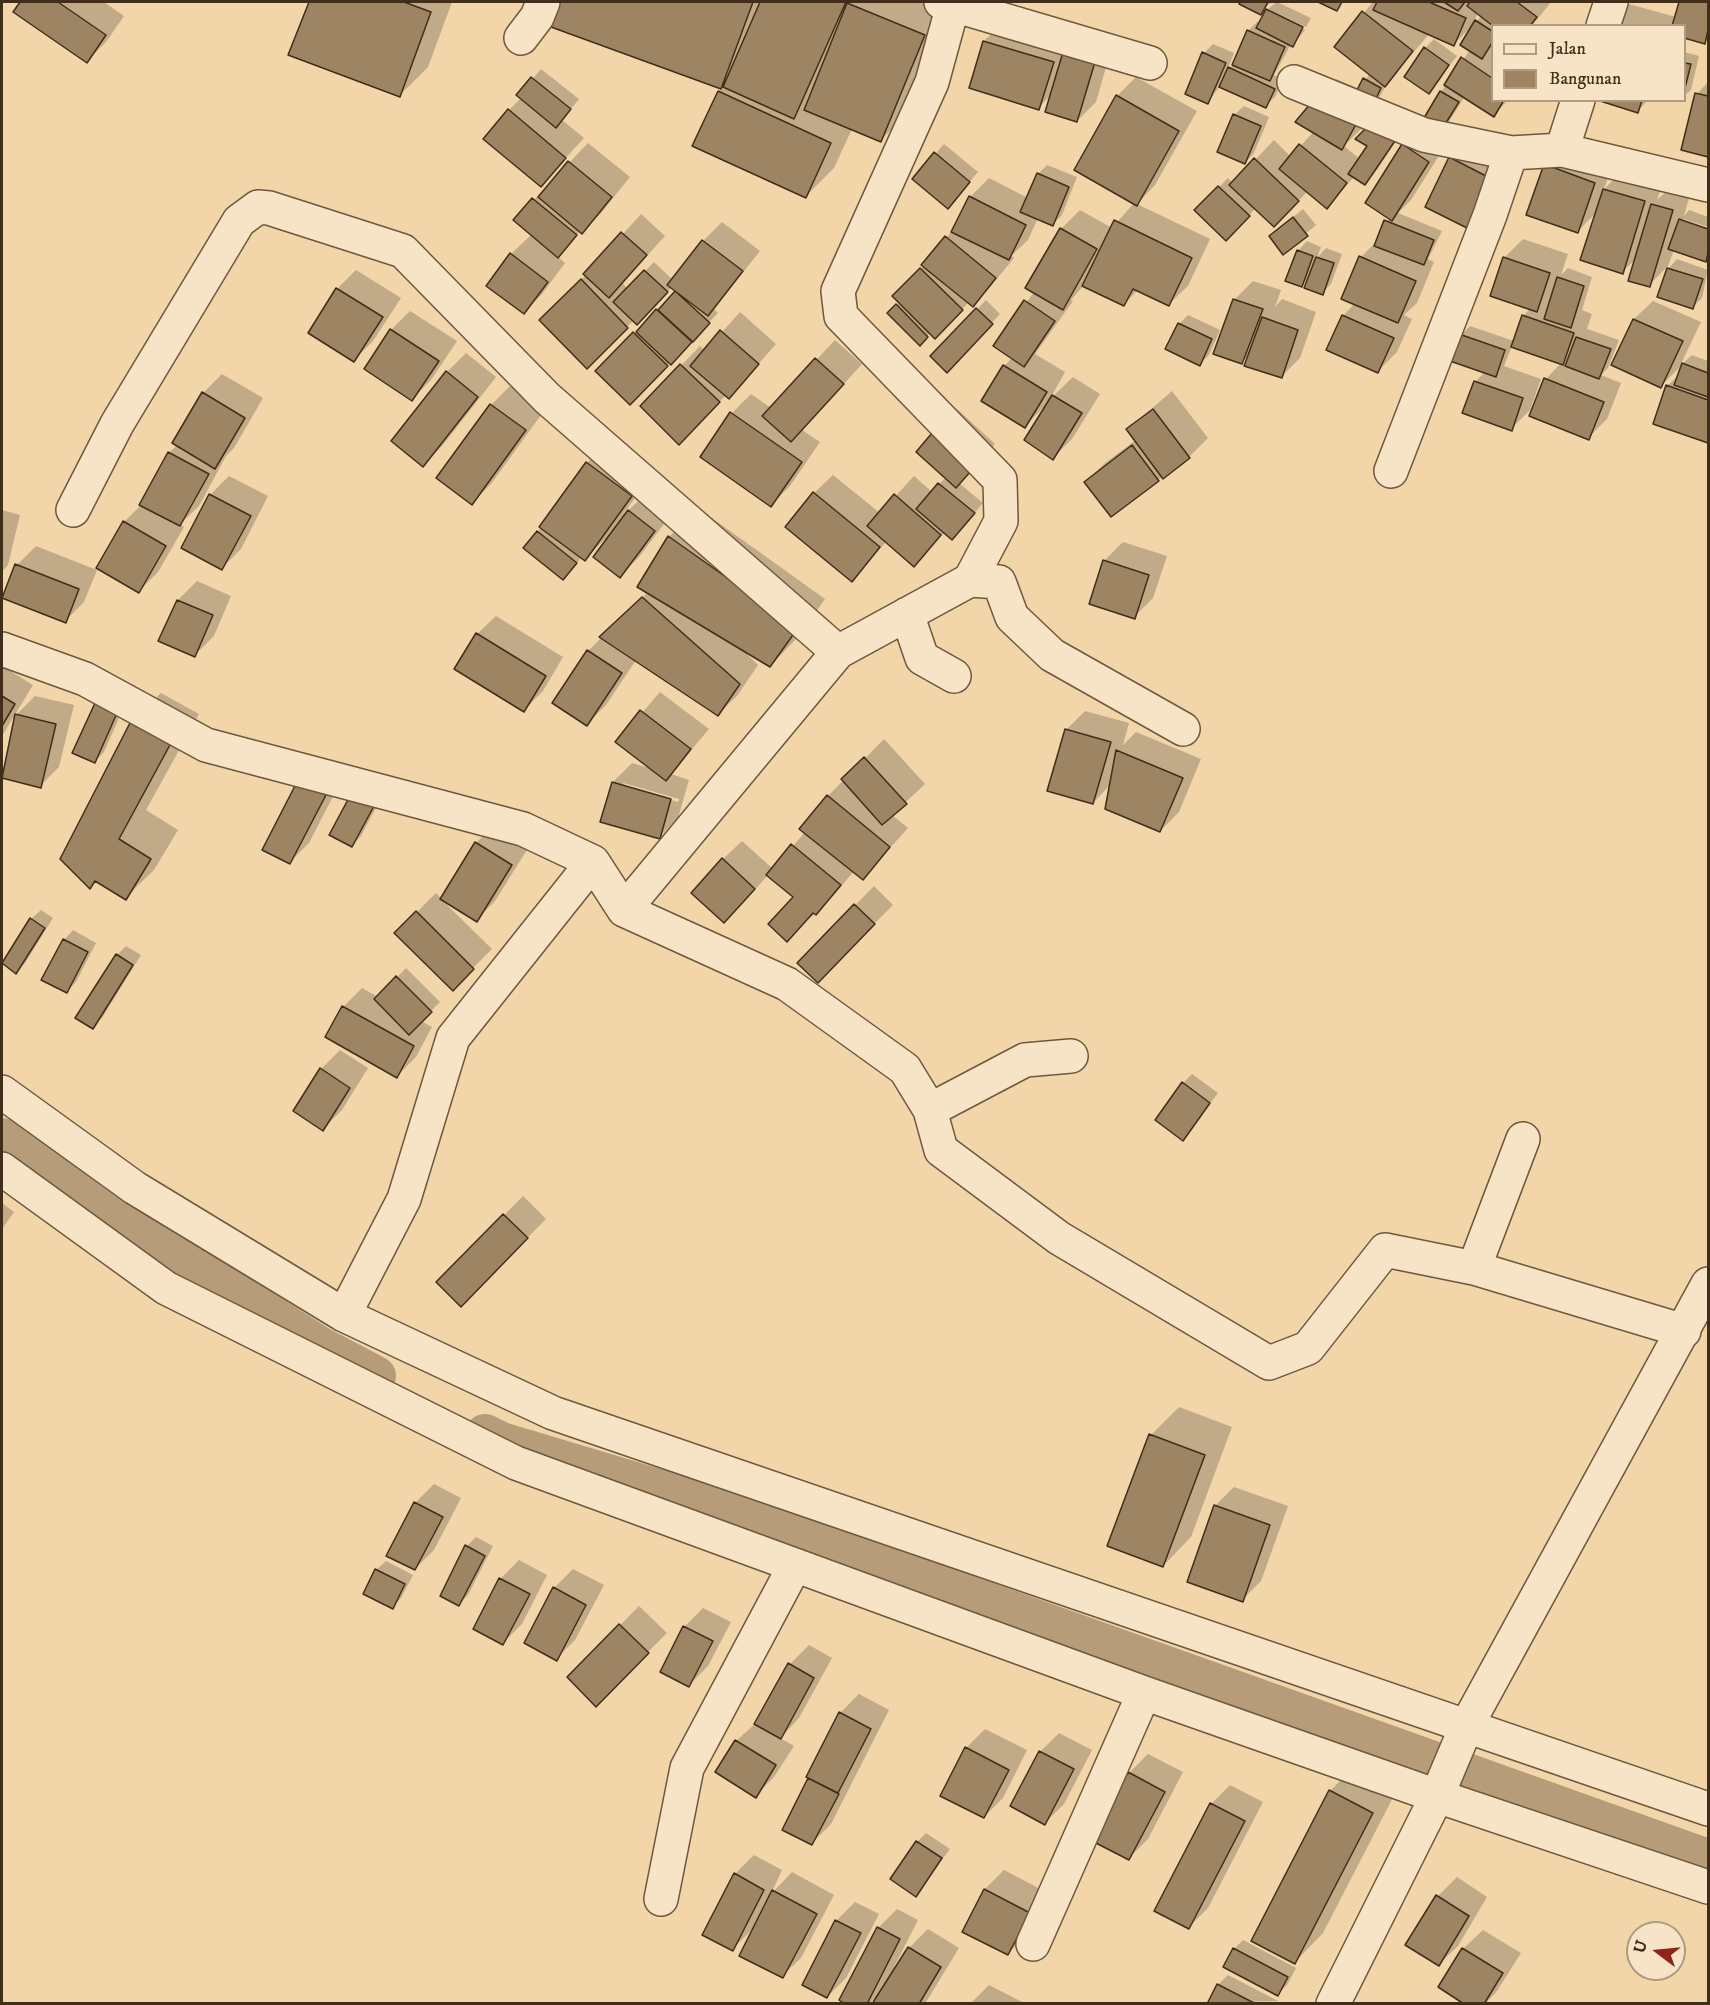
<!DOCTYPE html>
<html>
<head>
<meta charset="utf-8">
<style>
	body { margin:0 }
	#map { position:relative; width:1710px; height:2005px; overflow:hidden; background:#f2d5a9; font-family:"IM FELL DW Pica",serif }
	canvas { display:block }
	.frame { position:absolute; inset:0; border:3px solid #412e1a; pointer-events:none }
	.legend { position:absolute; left:1491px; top:24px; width:195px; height:78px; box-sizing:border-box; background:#f7e4c7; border:2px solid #ae9b82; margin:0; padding:8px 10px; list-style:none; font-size:18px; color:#412e1a }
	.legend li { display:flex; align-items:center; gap:12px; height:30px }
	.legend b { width:30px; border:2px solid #ae9b82 }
	.north { position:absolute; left:1626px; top:1921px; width:60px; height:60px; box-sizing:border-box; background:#f7e4c7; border:2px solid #ae9b82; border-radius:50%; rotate:286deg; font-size:16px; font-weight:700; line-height:24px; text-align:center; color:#412e1a }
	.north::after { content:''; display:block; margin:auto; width:21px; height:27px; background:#8f2418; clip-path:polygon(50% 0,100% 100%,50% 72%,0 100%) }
</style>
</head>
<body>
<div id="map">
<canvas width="1710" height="2005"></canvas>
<div class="frame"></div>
<ul class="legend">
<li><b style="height:8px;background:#f7e4c7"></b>Jalan</li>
<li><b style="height:16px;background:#9d8564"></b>Bangunan</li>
</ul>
<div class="north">U</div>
</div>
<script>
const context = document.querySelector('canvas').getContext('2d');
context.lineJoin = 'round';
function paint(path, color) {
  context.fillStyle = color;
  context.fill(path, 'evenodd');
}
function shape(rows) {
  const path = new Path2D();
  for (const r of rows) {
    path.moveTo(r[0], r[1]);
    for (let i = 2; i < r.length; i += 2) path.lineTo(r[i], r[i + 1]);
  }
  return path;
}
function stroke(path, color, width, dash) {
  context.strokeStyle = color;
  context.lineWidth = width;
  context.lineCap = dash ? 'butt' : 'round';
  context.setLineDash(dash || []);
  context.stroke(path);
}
paint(shape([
	[22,2,104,2,124,16,106,42,87,61,15,11],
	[310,2,452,2,428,67,400,95,290,54],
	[562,2,940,2,909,112,881,140,852,129,834,168,806,196,719,91,722,88,553,26],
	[1242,2,1271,2,1261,13],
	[1277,2,1311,18,1306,27,1268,9],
	[1373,2,1551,2,1532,26,1492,26,1492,100,1508,100,1494,115,1465,96,1448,123,1439,132,1441,92,1470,50,1473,24,1482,16,1478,12,1473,25,1454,44,1430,33,1388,82,1361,129,1344,146,1360,159,1369,146,1409,122,1374,174,1365,183,1355,176,1326,207,1308,191,1274,225,1256,208,1226,239,1196,210,1228,178,1233,183,1274,140,1291,157,1314,131,1317,98,1336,79,1359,89,1370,73,1336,47],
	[1681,2,1708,2,1708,38,1704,43,1684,26,1605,26,1625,3,1676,17],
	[1268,9,1268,12,1305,30,1293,45,1291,44,1274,75,1283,79,1275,97,1265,106,1220,86,1208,102,1204,53,1213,44,1234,53,1227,71,1235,63,1248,31,1257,22,1261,23],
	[1003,23,1113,43,1096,102,1077,121,1052,94,1038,108,984,41],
	[1434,39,1457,56,1429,92,1425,48],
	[1684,52,1699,56,1691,90,1684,96],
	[541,69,579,99,562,120,584,138,541,185,509,110,521,98,519,95],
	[1136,77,1197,111,1155,185,1137,204,1210,239,1188,286,1169,304,1138,290,1124,304,1084,285,1071,300,1073,301,1035,354,1065,372,1050,399,1073,377,1100,394,1072,439,1053,458,1047,404,1024,427,1004,366,1013,357,995,346,1034,292,1061,229,1080,210,1112,228,1134,203,1117,96],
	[1708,82,1708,155,1683,149,1697,94],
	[1603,100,1648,100,1638,111],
	[1244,106,1269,117,1254,153,1245,163,1234,115],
	[1422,126,1447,143,1411,200,1398,213,1442,231,1428,259,1434,262,1417,303,1404,315,1412,319,1397,352,1378,371,1343,316,1355,303,1361,257,1379,239,1390,217,1403,145],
	[1469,139,1510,159,1467,226,1450,158],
	[588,143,630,177,601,213,582,232,581,230,557,256,565,263,542,294,524,312,511,254,532,234,515,220],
	[944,144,978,172,948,207,914,179],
	[1613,164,1604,189,1623,171,1663,183,1657,200,1672,186,1691,191,1684,216,1689,210,1708,217,1708,227,1683,219,1683,222,1708,230,1708,257,1705,260,1674,250,1668,266,1649,285,1637,258,1622,272,1597,212,1577,232,1545,165],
	[1047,165,1077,177,1062,215,1053,224,1038,218,1028,240,1011,256,1014,258,991,286,972,305,969,302,935,337,931,332,920,344,889,313,900,302,894,296,924,266,955,227,970,197,989,178,1028,198,1038,174],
	[1303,209,1316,225,1283,253,1280,228],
	[641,214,665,236,622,283,628,289,654,262,673,280,703,241,722,222,760,251,714,309,718,313,649,384,597,371,677,291,672,287,637,323,634,320,587,367,541,320,586,275],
	[1523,239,1568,254,1561,275,1568,268,1592,277,1582,310,1592,314,1587,329,1619,340,1608,368,1601,375,1621,383,1607,419,1588,438,1546,379,1561,363,1512,346,1504,366,1541,379,1530,410,1511,429,1475,382,1485,372,1461,335,1470,326,1514,341,1523,316,1531,308,1504,258],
	[1307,241,1321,247,1317,258,1326,248,1342,254,1331,284,1322,293,1309,277,1302,285,1298,251],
	[1677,259,1708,270,1702,298,1693,307,1668,269],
	[356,270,401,298,373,341,354,360,310,333,337,289],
	[1253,281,1281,290,1275,307,1282,299,1316,312,1300,358,1281,377,1250,354,1242,362,1234,300],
	[986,300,1000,314,956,361,932,356],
	[1653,301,1701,322,1680,366,1692,355,1708,361,1708,441,1655,423,1667,386,1680,374,1683,364,1661,386,1634,319],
	[410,311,457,341,431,380,412,399,366,369,391,330],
	[740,312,776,344,729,397,726,395,698,424,642,406,700,346,705,351],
	[1188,315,1220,330,1209,355,1200,364,1179,324],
	[835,340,862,364,802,430,820,442,790,486,771,505,702,457,732,413,751,394,771,408],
	[466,353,496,377,442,446,423,465,447,372],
	[222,374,263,398,234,448,226,456,199,506,180,524,184,527,158,572,139,591,124,522,142,504,169,453,177,445,203,393],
	[510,386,544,411,491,484,472,503,438,478,491,405],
	[1172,391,1208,438,1189,457,1158,480,1086,482,1105,463,1136,440,1128,429],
	[957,409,995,444,959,483,983,503,961,529,945,532,914,565,887,541,852,580,814,493,833,475,880,513,914,476,932,492,946,477,939,428],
	[606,444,650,476,623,515,648,492,673,512,639,557,620,576,605,539,585,559,582,557,563,578,538,532,587,463],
	[229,476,268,496,241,549,222,568,183,548,210,495],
	[698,508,825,599,798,637,770,666,742,649,758,665,737,696,718,714,636,660,606,705,587,724,588,651,648,592,639,586,669,537],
	[2,510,20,515,8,565,2,572],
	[1123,542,1167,556,1153,598,1134,617,1104,561],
	[36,546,97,570,84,602,65,621,17,565],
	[197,581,231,596,214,636,195,655,178,600],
	[496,616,563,657,543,691,524,710,477,634],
	[2,666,33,685,2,736],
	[660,692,709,729,671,774,689,780,678,818,659,837,613,782,632,763,652,769,617,742],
	[623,783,679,799,678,802,623,786],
	[161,693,199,714,146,810,178,830,154,870,125,898,97,881,90,887,133,721],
	[35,696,74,705,59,767,40,786,2,777,16,715],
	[125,704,104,752,94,762,74,753],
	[1085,711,1129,723,1123,745,1136,732,1201,759,1179,812,1160,831,1111,784,1093,803,1066,730],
	[884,739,925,784,892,815,908,828,863,878,854,871,834,895,787,940,796,897,768,875,743,903,723,859,742,841,773,869,805,832,828,796],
	[344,775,309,843,290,862,299,781],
	[382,796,361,836,352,845,331,834],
	[495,824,530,845,495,901,476,920,442,900,492,949,453,988,396,933,436,893,442,899,476,843],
	[874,886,893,905,836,962,799,963],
	[41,910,53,918,25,963,16,972,3,964,31,919],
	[73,930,96,943,76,982,67,991,64,940],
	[126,946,141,955,102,1018,92,1027,117,955],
	[406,968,440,1002,421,1021,432,1027,416,1057,397,1076,343,1007,362,988,378,997],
	[340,1050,368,1068,342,1110,323,1129,321,1069],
	[1192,1074,1218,1093,1183,1139,1183,1083],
	[523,1196,546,1219,461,1305,438,1282],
	[2,1203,14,1212,2,1229],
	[1179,1407,1232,1427,1191,1537,1163,1566,1151,1435],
	[434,1484,461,1498,434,1550,415,1569,415,1503],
	[1234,1487,1288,1506,1261,1581,1242,1600,1215,1506],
	[476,1537,493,1546,468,1595,459,1604,467,1546],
	[519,1560,547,1575,522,1624,503,1643,475,1628,500,1579],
	[386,1561,413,1575,401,1598,392,1607,376,1570],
	[573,1569,604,1585,575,1640,556,1659,554,1588],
	[639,1606,667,1633,596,1704,569,1677],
	[703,1608,731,1622,708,1666,689,1685,662,1671,684,1627],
	[809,1645,832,1658,799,1718,780,1738,794,1746,774,1777,755,1796,736,1741,756,1723,790,1664],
	[859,1694,889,1710,831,1824,812,1843,784,1829,840,1713],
	[985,1729,1027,1750,1003,1798,984,1817,966,1748],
	[1059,1733,1092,1750,1064,1804,1045,1823,1012,1806,1040,1752],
	[1148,1754,1183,1772,1148,1839,1129,1858,1129,1773],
	[1358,1763,1400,1784,1323,1933,1295,1962,1330,1791],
	[1230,1785,1263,1802,1208,1908,1189,1927,1211,1804],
	[926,1833,950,1849,916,1895,917,1842],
	[754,1855,782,1870,771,1894,792,1872,834,1895,801,1958,782,1976,754,1928,732,1949,735,1874],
	[1004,1870,1048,1893,1027,1935,1008,1953,964,1931,985,1889],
	[1457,1877,1487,1897,1458,1946,1439,1964,1407,1945,1438,1896],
	[855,1902,879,1914,846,1978,827,1997,836,1921],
	[897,1909,918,1920,894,1967,896,1968,909,1948,928,1929,959,1948,925,2004,874,2004,878,1995,869,2004,848,2004,878,1928],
	[1483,1930,1521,1953,1497,1991,1485,2004,1467,2004,1440,1986,1464,1948],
	[1243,1940,1296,1968,1287,1985,1278,1994,1234,1949],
	[1228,1975,1278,2001,1209,2003,1218,1985],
	[989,1985,1026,2004,970,2004]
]), '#0003');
stroke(shape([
	[2,1138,141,1232,321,1347,376,1376],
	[485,1434,501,1442,738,1513,1708,1859]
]), '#b69c78', 40);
const building = shape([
	[20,2,58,2,106,35,87,63,13,12,20,2],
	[309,2,404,2,431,12,400,97,288,55,309,2],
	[560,2,753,2,721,89,551,27,560,2],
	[760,2,846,2,794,119,723,87,760,2],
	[1240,2,1268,2,1261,15,1239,4,1240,2],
	[1318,2,1342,2,1337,11,1318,2],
	[1377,2,1429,2,1466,18,1454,46,1373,10,1377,2],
	[1444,2,1465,2,1458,11,1444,2],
	[1470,2,1517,2,1537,17,1530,26,1493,26,1467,6,1470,2],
	[1679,2,1708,2,1708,30,1705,44,1684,38,1684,26,1672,26,1679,2],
	[847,3,925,35,881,142,804,110,847,3],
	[1266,9,1303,27,1293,47,1256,28,1266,9],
	[1362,11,1413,51,1385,87,1334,47,1362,11],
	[1475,20,1492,31,1492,43,1482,59,1460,45,1475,20],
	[1247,30,1285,47,1270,81,1232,65,1247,30],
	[983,41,1054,62,1039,110,969,88,983,41],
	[1424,47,1449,65,1429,94,1404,77,1424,47],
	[1063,52,1095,62,1077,122,1045,112,1063,52],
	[1202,52,1226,63,1208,104,1185,94,1202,52],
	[1461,57,1492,78,1492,100,1504,100,1494,117,1444,85,1461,57],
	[1684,63,1691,64,1684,92,1684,63],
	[1228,67,1275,89,1266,108,1219,87,1228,67],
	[531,77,571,109,556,128,516,95,531,77],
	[1363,78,1381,88,1374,103,1355,94,1363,78],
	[718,91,831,143,806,198,692,146,718,91],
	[1440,91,1459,102,1439,134,1421,123,1440,91],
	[1695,93,1708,96,1708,157,1681,150,1695,93],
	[1116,95,1179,131,1137,206,1074,170,1116,95],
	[1316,97,1360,117,1342,150,1295,122,1316,97],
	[1597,100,1642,100,1638,113,1597,100],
	[508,109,566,158,541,187,483,139,508,109],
	[1233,114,1261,126,1245,164,1217,152,1233,114],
	[1373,121,1401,132,1365,185,1348,174,1367,146,1355,139,1373,121],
	[1299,144,1347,183,1327,209,1279,169,1299,144],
	[1402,144,1429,162,1392,221,1365,203,1402,144],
	[934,152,970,182,948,209,912,179,934,152],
	[1449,157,1492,179,1467,228,1425,207,1449,157],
	[1254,158,1299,201,1274,227,1229,185,1254,158],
	[568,161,612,197,582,234,538,197,568,161],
	[1544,164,1595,183,1578,233,1526,215,1544,164],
	[1037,173,1069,187,1053,226,1020,212,1037,173],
	[1218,186,1250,216,1226,241,1194,210,1218,186],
	[1603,189,1645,201,1623,274,1580,260,1603,189],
	[969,196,1026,225,1009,260,951,232,969,196],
	[532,198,577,235,558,258,513,220,532,198],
	[1651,204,1673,210,1650,287,1628,281,1651,204],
	[1293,217,1308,236,1283,255,1269,236,1293,217],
	[1679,219,1708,229,1708,253,1706,262,1668,249,1679,219],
	[1114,220,1192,258,1169,306,1133,289,1124,306,1082,286,1114,220],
	[1384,220,1434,240,1424,265,1374,246,1384,220],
	[1060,228,1097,249,1063,310,1025,288,1060,228],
	[621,232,647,255,609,298,583,274,621,232],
	[945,236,996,278,973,307,921,265,945,236],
	[702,240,743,271,708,316,667,285,702,240],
	[1297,250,1313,256,1302,287,1285,281,1297,250],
	[510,253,548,282,524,314,486,286,510,253],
	[1359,256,1416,281,1398,323,1341,299,1359,256],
	[1316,257,1334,263,1323,295,1304,288,1316,257],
	[1503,257,1550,273,1537,312,1490,296,1503,257],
	[920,268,963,310,935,339,892,296,920,268],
	[1667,268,1703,279,1693,309,1657,297,1667,268],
	[644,270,668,292,637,325,613,302,644,270],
	[1557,277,1584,286,1571,328,1544,319,1557,277],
	[581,279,628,328,587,369,539,320,581,279],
	[336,288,383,317,354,362,308,333,336,288],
	[675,291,710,323,693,342,658,310,675,291],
	[1233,299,1263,309,1242,364,1213,354,1233,299],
	[1024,300,1055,321,1024,367,993,346,1024,300],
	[896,304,928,337,920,346,887,313,896,304],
	[976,308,993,324,947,373,930,356,976,308],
	[656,309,692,342,671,365,636,332,656,309],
	[1342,315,1394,338,1378,373,1326,350,1342,315],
	[1522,315,1574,333,1563,365,1511,347,1522,315],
	[1262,317,1298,330,1282,378,1244,366,1262,317],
	[1633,319,1683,341,1661,388,1611,365,1633,319],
	[1178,323,1212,339,1200,366,1165,349,1178,323],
	[390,329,439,361,412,401,364,369,390,329],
	[720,330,759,364,729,399,690,366,720,330],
	[633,332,668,366,630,405,595,371,633,332],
	[1459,334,1505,350,1496,377,1450,361,1459,334],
	[1576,337,1611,349,1599,379,1565,366,1576,337],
	[815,358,844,384,791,442,762,416,815,358],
	[1682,363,1708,373,1708,397,1674,385,1682,363],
	[680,364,720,402,679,445,640,406,680,364],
	[1003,365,1047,392,1025,428,981,401,1003,365],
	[446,371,478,397,423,467,391,441,446,371],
	[1544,378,1604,402,1589,440,1529,416,1544,378],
	[1474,381,1523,398,1512,431,1462,413,1474,381],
	[1666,385,1708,400,1708,443,1653,424,1666,385],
	[202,392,245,418,215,469,172,443,202,392],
	[1052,395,1082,413,1053,460,1024,440,1052,395],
	[490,404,526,430,472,505,436,478,490,404],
	[1153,409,1190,458,1163,479,1126,429,1153,409],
	[730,412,802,462,771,507,700,457,730,412],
	[937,427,978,463,956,488,916,452,937,427],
	[1132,445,1159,481,1111,517,1084,482,1132,445],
	[168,452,209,474,180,526,139,505,168,452],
	[586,462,632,496,585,561,539,527,586,462],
	[938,483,975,513,952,540,916,509,938,483],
	[813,492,880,547,852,582,785,527,813,492],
	[209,494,251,516,222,570,181,548,209,494],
	[894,494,941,535,914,567,867,526,894,494],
	[628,510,655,531,620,578,593,557,628,510],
	[123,521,166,546,139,593,96,568,123,521],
	[537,531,577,563,563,580,523,548,537,531],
	[668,536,798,628,770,667,637,587,668,536],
	[1103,560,1149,575,1135,619,1089,604,1103,560],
	[15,564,79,589,66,623,2,598,15,564],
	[642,597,740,684,718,716,599,637,642,597],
	[177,600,213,615,195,657,158,641,177,600],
	[476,633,546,676,524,712,454,669,476,633],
	[587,650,622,673,587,726,552,703,587,650],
	[2,696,15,704,2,726,2,696],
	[95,703,117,713,95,763,72,753,95,703],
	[640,710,691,749,666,781,615,742,640,710],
	[15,714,56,724,41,788,2,778,15,714],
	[131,721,171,743,119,839,151,859,126,900,95,881,90,889,60,859,131,721],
	[1065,729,1111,742,1093,804,1047,791,1065,729],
	[1116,750,1183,778,1160,832,1105,809,1116,750],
	[864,757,907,804,882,825,841,779,864,757],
	[298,780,326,795,290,864,262,850,298,780],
	[612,782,671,799,660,839,600,822,612,782],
	[351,794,374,806,352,847,329,835,351,794],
	[827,795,890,847,863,880,799,829,827,795],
	[475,842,512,865,477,922,440,899,475,842],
	[791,844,841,885,816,915,813,913,787,942,768,924,793,897,766,875,791,844],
	[722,858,755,889,724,923,691,893,722,858],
	[854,904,875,924,818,983,797,963,854,904],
	[416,911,474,969,453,991,394,933,416,911],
	[30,918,45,928,16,974,2,963,30,918],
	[63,939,88,952,67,993,41,980,63,939],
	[116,954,133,965,93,1029,75,1018,116,954],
	[396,976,432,1012,409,1035,374,999,396,976],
	[342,1006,414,1046,397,1078,325,1037,342,1006],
	[320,1068,350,1088,323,1131,293,1111,320,1068],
	[1182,1082,1210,1103,1183,1141,1155,1120,1182,1082],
	[503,1214,528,1238,461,1307,436,1282,503,1214],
	[1149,1434,1205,1455,1163,1567,1107,1546,1149,1434],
	[414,1502,443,1517,415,1570,386,1556,414,1502],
	[1214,1505,1270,1525,1243,1602,1187,1582,1214,1505],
	[465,1545,485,1556,459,1606,440,1596,465,1545],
	[375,1569,405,1584,393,1609,363,1594,375,1569],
	[499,1578,530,1594,503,1645,473,1629,499,1578],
	[553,1587,586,1605,557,1661,524,1643,553,1587],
	[619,1624,649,1653,596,1707,567,1677,619,1624],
	[683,1626,713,1641,689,1687,660,1672,683,1626],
	[788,1663,814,1678,781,1739,754,1724,788,1663],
	[839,1712,871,1729,838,1793,806,1777,839,1712],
	[735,1740,776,1765,756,1798,715,1772,735,1740],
	[965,1747,1009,1770,984,1818,940,1796,965,1747],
	[1039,1751,1074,1769,1045,1825,1010,1806,1039,1751],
	[1128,1772,1165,1792,1129,1860,1092,1841,1128,1772],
	[808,1778,839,1794,812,1845,782,1830,808,1778],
	[1329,1790,1373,1813,1295,1964,1251,1941,1329,1790],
	[1210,1803,1245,1821,1189,1929,1154,1911,1210,1803],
	[916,1841,942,1858,916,1897,890,1879,916,1841],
	[734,1873,764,1890,733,1951,702,1935,734,1873],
	[984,1889,1030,1913,1008,1955,962,1932,984,1889],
	[772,1890,817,1914,783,1978,739,1956,772,1890],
	[1436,1895,1469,1916,1439,1966,1405,1945,1436,1895],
	[835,1920,861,1933,827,1998,802,1985,835,1920],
	[877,1927,900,1939,867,2004,845,2004,839,2000,877,1927],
	[908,1947,941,1967,919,2004,872,2004,908,1947],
	[1233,1948,1288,1977,1278,1996,1223,1967,1233,1948],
	[1462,1948,1503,1973,1484,2004,1464,2004,1438,1987,1462,1948],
	[1217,1984,1256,2004,1207,2004,1217,1984]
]);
paint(building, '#9d8564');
stroke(building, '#412e1a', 1.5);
const minor = shape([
	[953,5,1150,63],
	[1603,26,1611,2],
	[521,38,537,17,543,2],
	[1294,82,1424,135,1511,153,1562,150],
	[1578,100,1562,150,1708,185],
	[1391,471,1490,215,1511,153],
	[73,510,117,424,239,221,258,207,269,208,403,251,547,398,838,652],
	[970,580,999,582,1012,617,1052,655,1183,729],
	[907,614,922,658,954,676],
	[2,649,85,679,206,745,523,829,593,862,624,910,787,984,905,1069,930,1110,941,1150,1059,1238,1269,1363,1308,1348,1385,1250,1474,1268,1684,1331],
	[624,910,838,652,970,580,1001,521,1000,480,841,316,838,291,932,82,953,5,941,2],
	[2,1092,135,1188,344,1315,553,1413,1708,1809],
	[930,1110,1025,1060,1071,1056],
	[2,1169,166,1288,516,1463,1144,1693,1437,1796,1708,1887],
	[1474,1268,1523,1139],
	[344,1315,404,1199,453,1038,593,862],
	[661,1899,687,1768,794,1567],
	[1033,1944,1144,1693],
	[1333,2004,1437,1796,1467,1725,1708,1284]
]);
stroke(minor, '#6d583e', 36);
stroke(minor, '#f7e4c7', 33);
</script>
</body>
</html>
